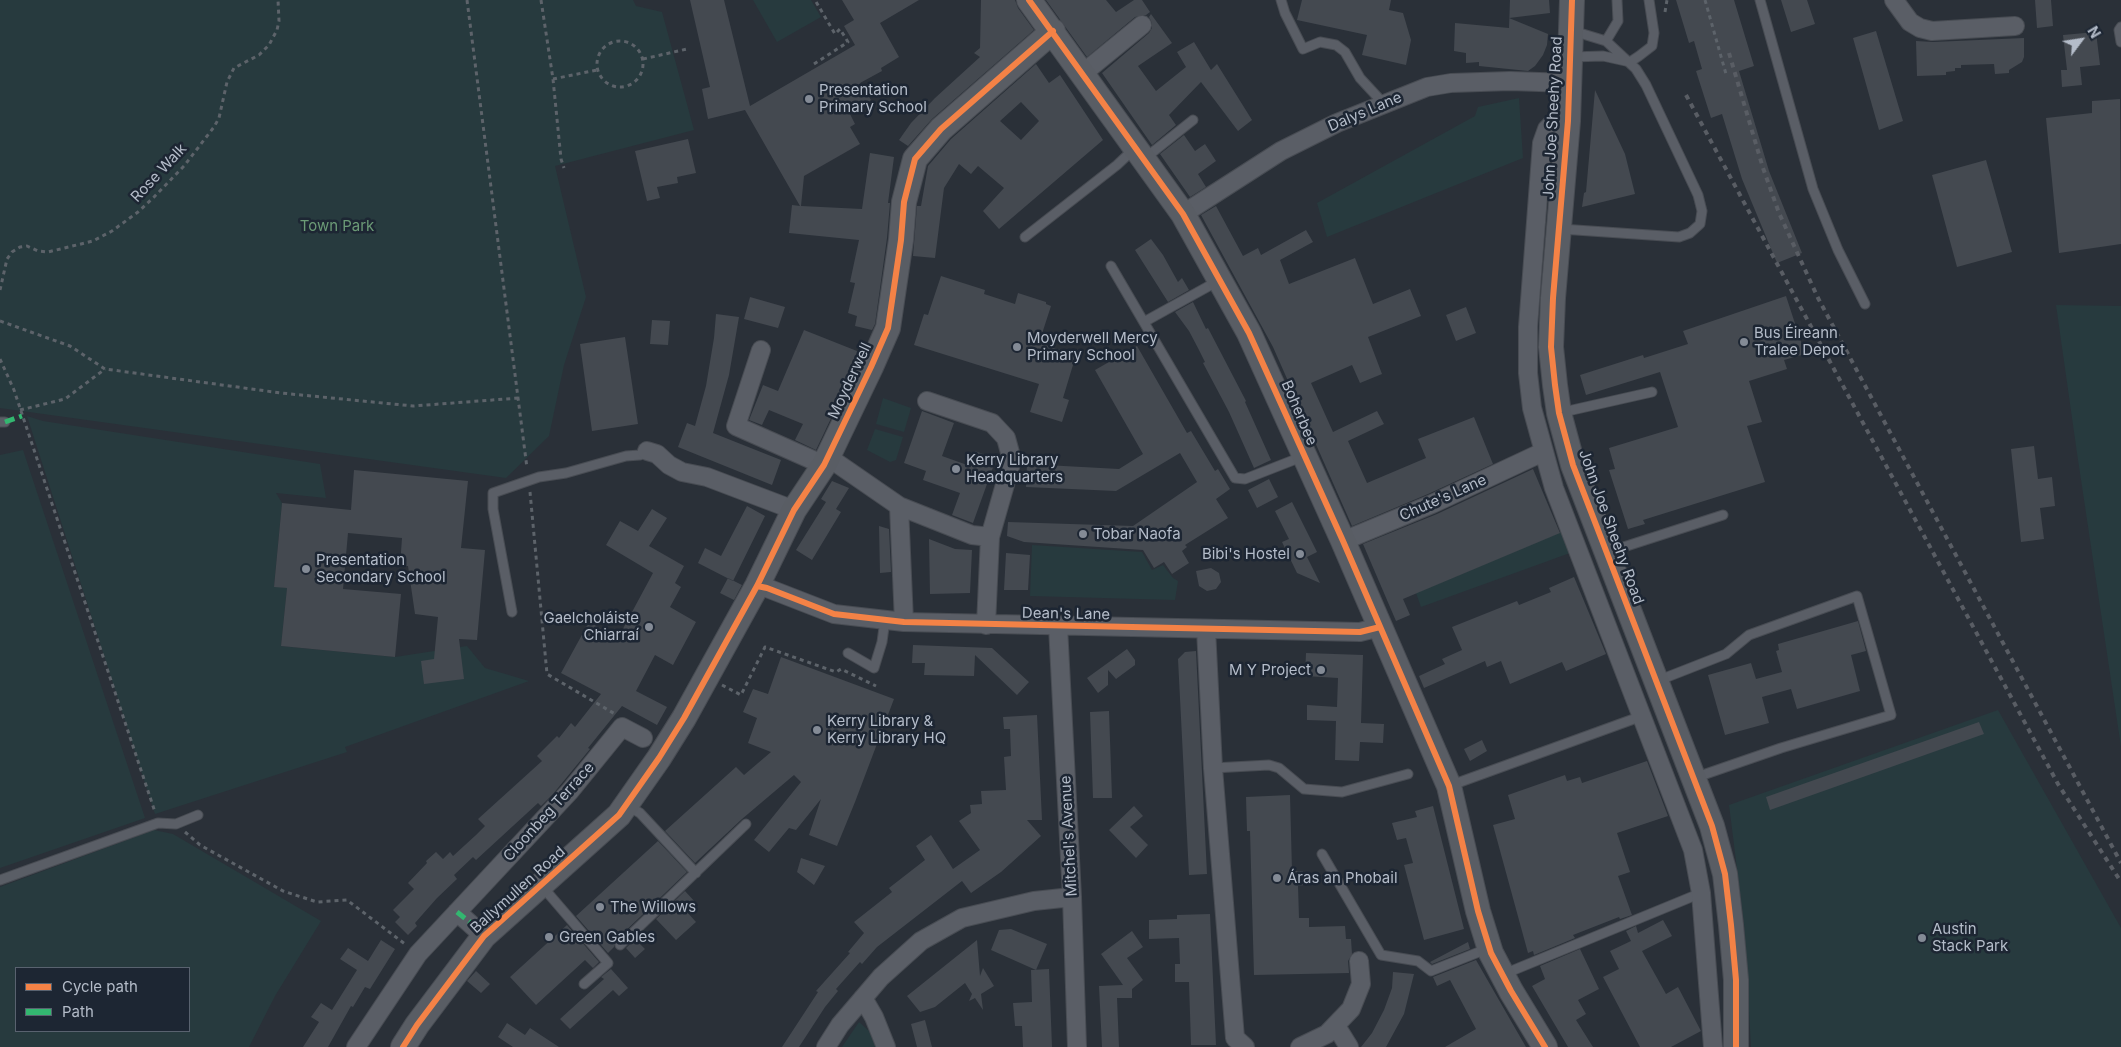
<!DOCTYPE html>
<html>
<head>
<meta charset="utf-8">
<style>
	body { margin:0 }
	#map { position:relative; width:2121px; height:1047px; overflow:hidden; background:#2a3038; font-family:Inter,sans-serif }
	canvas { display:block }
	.legend { position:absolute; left:15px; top:967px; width:175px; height:65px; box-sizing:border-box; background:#1d2633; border:1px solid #59626f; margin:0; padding:6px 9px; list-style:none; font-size:15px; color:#b4bcc9 }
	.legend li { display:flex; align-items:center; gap:10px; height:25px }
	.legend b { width:25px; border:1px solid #59626f }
	.north { position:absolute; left:2056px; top:15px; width:50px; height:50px; -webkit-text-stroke:4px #1d2633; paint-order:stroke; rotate:59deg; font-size:14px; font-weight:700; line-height:20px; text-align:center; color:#b4bcc9 }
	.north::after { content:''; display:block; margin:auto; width:18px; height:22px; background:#b4bcc9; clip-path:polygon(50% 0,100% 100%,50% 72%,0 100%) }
</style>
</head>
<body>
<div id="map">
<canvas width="2121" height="1047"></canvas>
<ul class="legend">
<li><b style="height:6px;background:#f48246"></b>Cycle path</li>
<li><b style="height:6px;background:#33b770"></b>Path</li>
</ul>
<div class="north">N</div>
</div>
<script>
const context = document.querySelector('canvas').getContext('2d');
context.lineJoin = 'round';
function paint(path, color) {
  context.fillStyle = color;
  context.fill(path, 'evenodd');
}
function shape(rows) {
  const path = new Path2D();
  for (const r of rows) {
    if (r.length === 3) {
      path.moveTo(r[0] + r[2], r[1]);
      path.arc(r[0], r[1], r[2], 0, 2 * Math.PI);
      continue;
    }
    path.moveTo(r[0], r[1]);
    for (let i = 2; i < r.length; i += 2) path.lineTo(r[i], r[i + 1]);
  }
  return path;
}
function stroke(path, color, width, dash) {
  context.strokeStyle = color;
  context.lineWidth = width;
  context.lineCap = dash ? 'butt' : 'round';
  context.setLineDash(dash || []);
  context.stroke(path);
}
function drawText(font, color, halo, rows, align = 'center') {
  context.font = font + ' Inter,sans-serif';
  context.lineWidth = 5;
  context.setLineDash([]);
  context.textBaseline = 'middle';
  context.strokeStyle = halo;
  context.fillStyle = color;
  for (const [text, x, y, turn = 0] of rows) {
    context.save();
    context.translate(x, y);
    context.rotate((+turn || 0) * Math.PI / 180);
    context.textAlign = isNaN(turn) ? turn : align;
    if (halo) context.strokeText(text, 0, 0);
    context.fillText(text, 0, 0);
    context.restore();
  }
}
paint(shape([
	[0,0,633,0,636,6,662,12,694,130,555,166,586,297,564,365,549,436,506,478,0,408],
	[753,0,811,0,821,17,777,42],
	[1519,98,1523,158,1327,237,1317,203,1475,116,1478,107],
	[2056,305,2121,306,2121,747,2077,453],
	[883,398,911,408,904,432,876,424],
	[27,416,43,421,320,464,326,498,276,493,282,503,274,586,287,588,281,646,395,657,467,646,485,668,529,681,345,747,347,752,155,814],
	[875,429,903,437,896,460,890,462,867,450],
	[23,450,145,818,0,868,0,455],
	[1563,531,1570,553,1421,607,1416,593],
	[1032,545,1142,552,1152,570,1163,565,1173,578,1178,581,1175,600,1030,596],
	[1998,710,2121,928,2121,1047,1751,1047,1744,924,1729,805],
	[154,830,173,834,321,921,275,996,249,1047,0,1047,0,887],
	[16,968,189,968,189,1031,16,1031],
	[859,1022,869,1031,876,1047,842,1047]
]), '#273a3e');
paint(shape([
	[690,0,724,0,750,106,855,45,844,26,854,20,842,0,919,0,880,23,899,57,881,68,882,71,860,83,871,100,850,114,855,124,850,127,860,144,804,176,801,206,862,209,870,153,894,157,888,203,890,203,887,238,875,324,872,330,855,326,857,316,848,313,855,283,850,282,859,240,789,233,792,205,800,206,745,110,708,119,702,89,710,87],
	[981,0,1015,0,1018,8,1034,30,932,119,908,146,899,140,911,123,935,98,980,57,974,53,980,48],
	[1046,0,1106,0,1116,12,1134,0,1142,0,1150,12,1146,15,1135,17,1087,57],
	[1302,0,1391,0,1389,10,1403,13,1411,40,1406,65,1362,55,1367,35,1297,20],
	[1510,0,1549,0,1550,13,1509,18,1548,34,1547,45,1543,55,1535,66,1528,71,1479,66,1479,62,1466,63,1466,53,1454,51,1455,23,1509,28],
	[1676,0,1734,0,1754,66,1739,71,1769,171,1802,253,1777,263,1742,179,1722,114,1711,118,1696,71,1702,69,1694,41,1689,43],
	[1781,0,1807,0,1815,24,1791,32],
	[2035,0,2051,0,2053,26,2037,28],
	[1151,14,1172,43,1138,66,1156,91,1186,67,1177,52,1194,42,1211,70,1217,64,1252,120,1238,131,1201,82,1169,115,1176,125,1152,145,1102,73,1149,33,1152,28,1152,23,1149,17],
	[1876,31,1903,121,1879,130,1853,38],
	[2096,32,2100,65,2080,67,2082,85,2062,87,2061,70,2067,70,2063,35],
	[2024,38,2024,57,2022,62,2009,70,2009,73,1995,74,1994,64,1961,65,1961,68,1955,68,1955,71,1946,72,1946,75,1917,76,1916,41,1933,42],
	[1036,64,1049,83,1060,75,1103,140,999,229,983,211,1004,188,978,166,971,174,959,164,944,188,935,258,913,256,917,206,921,206,928,166,951,139],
	[1021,102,1039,121,1021,140,1000,121],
	[1595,90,1625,154,1635,194,1582,207,1584,193,1586,192],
	[2120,99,2121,244,2059,253,2046,118,2092,113,2092,101],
	[1184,135,1195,151,1205,144,1216,161,1198,174,1206,187,1190,197,1160,154],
	[688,139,696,173,677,177,678,183,657,187,660,198,647,201,635,151],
	[1986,160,2012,252,1957,267,1932,175],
	[1216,206,1243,256,1258,248,1261,255,1306,230,1313,242,1280,260,1289,284,1355,258,1373,304,1410,289,1421,316,1368,337,1382,374,1360,383,1352,365,1311,383,1333,432,1377,411,1384,424,1348,441,1367,483,1426,458,1418,439,1474,417,1493,464,1428,494,1352,526,1273,347,1201,215],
	[1151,239,1163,255,1178,282,1182,278,1189,290,1168,302,1135,250],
	[941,276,985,290,984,294,1015,304,1018,293,1046,302,1046,304,1051,306,1039,343,1076,355,1063,398,1069,400,1062,422,1030,412,1039,384,914,345,924,314,928,315],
	[1786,296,1805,354,1784,360,1787,369,1749,381,1762,422,1747,426,1765,482,1643,520,1645,524,1628,529,1609,470,1615,469,1609,448,1678,427,1660,372,1586,395,1580,375,1643,355,1644,358,1688,344,1683,331],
	[750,297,785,307,778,328,744,319],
	[1193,302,1206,329,1208,328,1246,401,1245,402,1271,460,1254,468,1229,412,1203,363,1205,362,1199,350,1189,331,1175,312],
	[1466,307,1476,333,1456,341,1446,315],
	[716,314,739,317,729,375,713,433,781,460,772,485,678,447,687,423,695,426,706,386,714,338],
	[652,320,670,321,668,345,650,344],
	[804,330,862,353,816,450,795,440,803,424,769,410,762,425,749,420,763,385,778,391],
	[625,337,638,424,592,431,580,344],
	[1137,346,1187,433,1191,431,1215,471,1218,469,1230,489,1216,499,1228,518,1185,545,1187,547,1182,551,1189,563,1172,574,1164,562,1154,568,1143,550,1024,542,1007,536,1008,522,1133,526,1197,482,1180,453,1116,491,1026,487,1027,464,1119,469,1143,454,1095,370],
	[922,411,954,423,942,456,970,466,975,451,996,459,973,523,952,515,960,493,923,480,926,471,904,463],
	[2034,446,2038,479,2052,477,2055,506,2040,508,2044,539,2021,542,2011,449],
	[1533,469,1560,533,1403,599,1410,615,1396,621,1363,544,1437,514],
	[354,470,468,481,461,548,485,550,477,640,459,639,464,679,424,684,421,661,434,659,438,617,415,614,408,566,400,566,402,538,348,533,343,589,401,594,395,657,281,646,287,588,274,587,282,503,351,510],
	[1269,479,1278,497,1257,508,1248,490],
	[832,481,849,488,836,509,841,512,812,560,796,550,826,502,821,499],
	[1292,502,1317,552,1307,557,1320,583,1297,573,1282,542,1289,539,1275,511],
	[747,506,765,516,733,581,698,563,705,548,721,556],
	[652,509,667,518,649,546,684,566,675,583,681,587,670,607,696,622,673,665,655,655,636,691,667,707,657,725,622,706,588,748,590,749,553,794,541,806,538,803,476,860,473,857,454,875,457,879,437,898,415,923,417,926,408,935,395,922,400,917,393,910,414,889,408,883,427,863,426,861,436,852,443,859,450,852,453,856,476,835,485,826,478,819,542,761,537,756,557,736,559,738,571,723,575,727,601,694,561,673,589,622,618,638,653,573,606,545,620,521,638,531],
	[879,526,889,529,891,572,880,573],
	[929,539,955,549,972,550,970,593,930,594],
	[1006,553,1030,555,1028,590,1004,590],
	[1211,568,1219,573,1221,582,1216,589,1207,591,1199,586,1196,571],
	[1574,577,1606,654,1566,671,1562,662,1510,684,1501,661,1487,667,1485,661,1424,688,1419,676,1445,664,1442,659,1462,650,1452,627,1517,601,1519,605,1551,592,1549,588],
	[728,578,742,585,734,600,720,593],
	[1858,621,1866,651,1851,655,1860,691,1797,709,1791,689,1762,697,1769,723,1725,735,1708,675,1751,663,1756,679,1782,672,1776,651,1779,650,1778,644],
	[913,645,992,648,1029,682,1017,695,975,655,974,676,924,675,925,663,912,663],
	[1127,649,1135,660,1135,665,1116,679,1108,670,1108,685,1098,693,1087,678],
	[1196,651,1207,874,1189,875,1178,659,1185,652],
	[1306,653,1363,655,1361,723,1384,724,1383,743,1360,742,1359,761,1335,760,1336,721,1307,720,1307,705,1337,707,1338,678,1305,676],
	[781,657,894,699,855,802,837,846,809,835,821,799,796,830,789,828,769,852,754,840,801,782,794,775,742,819,695,863,665,831,736,767,744,775,771,752,748,743,757,718,743,712,753,689,768,694],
	[1109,711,1112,798,1093,798,1090,712],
	[1037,715,1042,820,1027,820,1041,836,1001,872,971,893,962,881,877,947,862,964,860,962,836,989,838,991,825,1007,799,1047,782,1047,818,992,816,991,850,953,848,952,864,933,854,922,892,892,889,888,925,860,916,846,931,835,953,869,980,850,959,821,971,813,970,805,982,804,981,791,1006,790,1004,757,1011,756,1010,729,1004,729,1003,717],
	[1979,722,1984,734,1770,810,1766,797],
	[1482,740,1487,751,1470,761,1464,749],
	[1647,761,1668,816,1617,833,1630,872,1618,876,1632,915,1620,919,1619,917,1573,935,1575,938,1534,955,1533,951,1528,953,1493,825,1515,819,1508,795,1565,775,1567,781,1580,777,1582,783],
	[1290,795,1292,871,1303,871,1304,885,1298,886,1299,918,1309,918,1309,927,1345,926,1346,939,1351,939,1352,954,1348,961,1349,973,1254,975,1250,831,1247,831,1246,797],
	[1134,806,1143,816,1130,827,1148,845,1136,858,1109,830],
	[1433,806,1464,929,1424,940,1404,865,1413,863,1406,838,1397,840,1392,823,1417,817,1415,811],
	[658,841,687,872,616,940,614,947,608,953,576,916],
	[801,858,825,866,814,885,797,872],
	[685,891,696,903,687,912,696,922,676,940,656,919],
	[1210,914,1216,1045,1191,1045,1189,982,1175,982,1175,964,1180,964,1179,938,1149,939,1149,920,1177,919,1177,915],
	[1663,920,1672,936,1642,951,1666,994,1678,987,1701,1031,1671,1047,1640,1047,1603,977,1619,969,1610,951,1631,941,1626,931,1636,926,1638,933],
	[567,925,599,962,593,968,585,960,536,1005,510,977],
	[1011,929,1047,944,1036,970,991,950,999,930],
	[1132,931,1143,947,1127,958,1143,980,1132,989,1132,998,1117,998,1119,1047,1102,1047,1099,986,1123,985,1101,954],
	[635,939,645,949,635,958,626,948],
	[381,940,395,949,370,989,365,987,353,1007,351,1006,328,1047,303,1047,319,1022,311,1017,321,1003,332,1010,357,970,340,959,348,948,368,961],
	[977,940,980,976,983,968,994,986,981,994,983,1010,975,998,969,1001,972,994,965,983,935,1007,920,1012,907,996],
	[1468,942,1470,949,1432,964,1430,962],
	[1580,949,1599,989,1578,1000,1586,1014,1576,1020,1593,1047,1568,1047,1532,986,1545,979,1540,966],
	[1476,960,1515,1028,1526,1047,1445,1047,1476,1029,1450,980,1437,986,1433,977],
	[611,969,628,988,619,996,613,990,570,1029,560,1019,604,979,601,977],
	[1049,969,1052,1047,1023,1047,1022,1026,1015,1026,1013,1003,1032,1002,1031,970],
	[476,971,490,984,481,993,467,981],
	[1393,972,1414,974,1404,1014,1386,1047,1361,1047,1372,1033,1384,1010,1392,988],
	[925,1020,932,1047,917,1047,911,1024],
	[507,1023,525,1035,530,1028,559,1047,513,1047,498,1037]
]), '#444950');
const lane = shape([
	[1281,0,1285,13,1303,49,1320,42,1336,45,1345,52,1360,78,1384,104],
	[1760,0,1813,189,1838,250,1865,304],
	[2121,27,2119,30,2121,42],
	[1606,41,1618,21,1617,0],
	[1572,57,1603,56,1630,62,1639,56,1652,46,1654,33,1649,0],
	[1144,159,1193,120],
	[1561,229,1679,237,1690,233,1700,224,1702,211,1698,195,1646,85,1636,69,1606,41,1573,31],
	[1025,237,1117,165,1135,148],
	[1111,266,1235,478,1245,479,1304,456],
	[1144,322,1218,281],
	[1559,413,1652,392],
	[0,422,5,422],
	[1608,552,1723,515],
	[512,612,493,509,493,493,539,477,566,473,626,456,640,455,647,451],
	[848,653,874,668,882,642,885,620],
	[1657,681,1726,654,1749,635,1857,596,1891,715,1781,748,1694,778],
	[1213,768,1269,765,1279,768,1304,789,1342,792,1408,774],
	[1449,786,1642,716],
	[628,806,640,813,696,873],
	[1322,854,1381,955,1418,961,1431,971,1489,948],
	[0,880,158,823,176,824,198,815],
	[541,885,608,963,584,984],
	[620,945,746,824],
	[1504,974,1701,893]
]);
const street = shape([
	[1894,0,1910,22,1920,28,1932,31,2015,26],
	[1082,74,1142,25],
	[1568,121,1552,124,1547,129,1542,143,1528,327,1528,373,1532,408,1554,488,1693,850,1701,893,1713,1047],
	[1183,214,1281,151,1337,123,1427,87,1451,83,1510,81,1569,83],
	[761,350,736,426,824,465],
	[927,401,992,423,1006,438,1012,460,990,537,986,625],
	[647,451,657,454,669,465,682,472,707,477,794,510],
	[828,457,899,506,972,535,990,537],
	[899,506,904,622],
	[1343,541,1432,504,1543,452],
	[757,586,767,588,834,614,904,622,1360,632,1380,627],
	[1058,626,1072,897,1077,1047],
	[1206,629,1213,768,1235,1038,1245,1047],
	[457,912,484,936],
	[863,998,874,1017,886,1047],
	[1336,1026,1349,1047],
	[356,1047,418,954,570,791,622,727,643,738],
	[826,1047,840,1025,881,977,921,941,962,918,1034,901,1072,897],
	[1300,1047,1327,1034,1351,1009,1361,984,1359,961]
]);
const secondary = shape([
	[1029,0,1183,214,1249,333,1343,541,1449,786,1478,911,1491,953,1511,991,1545,1047],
	[1572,0,1568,121,1553,298,1551,347,1555,385,1559,413,1573,465,1712,826,1725,874,1731,925,1736,980,1736,1047],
	[403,1047,417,1025,484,936,619,815,659,758,684,718,757,586,794,510,824,465,871,367,888,328,901,240,904,202,915,159,941,129,1053,31]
]);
stroke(lane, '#484c53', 11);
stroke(street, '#484c53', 20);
stroke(secondary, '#484c53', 26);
stroke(shape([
	[467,0,527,468],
	[541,0,553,79,561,159,564,168],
	[1705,0,1726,74],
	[1665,12,1667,0],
	[620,64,23],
	[643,59,687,49],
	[814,64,848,42,840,29,835,34,815,0],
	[553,79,597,70],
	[0,290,7,259,12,252,20,247,27,246,38,251,48,252,93,241,112,231,138,212,154,197,184,166,214,127,219,118,227,82,234,68,259,55,269,45,277,30,279,21,278,0],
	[0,321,70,346,105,369,281,393,413,406,519,398],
	[0,359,14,390,155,812],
	[20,410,65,399,105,369],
	[530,492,547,674,615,714],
	[722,685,741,695,765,647,836,672,841,669,876,686],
	[185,832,200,845,283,891,317,902,347,900,405,944]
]), '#5d636a', 3, [4, 4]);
stroke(lane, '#5a5e66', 9);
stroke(street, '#5a5e66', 18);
stroke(secondary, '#595d64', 24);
stroke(shape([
	[1729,53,1763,168,1779,213,1818,298,2121,863],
	[1686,95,2058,784,2121,882]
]), '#595d64', 4, [5, 5]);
stroke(shape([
	[5,422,22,416],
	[457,912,471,923]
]), '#33b770', 5, [10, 5]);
stroke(shape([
	[1029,0,1183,214,1249,333,1343,541,1449,786,1478,911,1491,953,1511,991,1545,1047],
	[1572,0,1568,121,1553,298,1551,347,1555,385,1559,413,1573,465,1712,826,1725,874,1731,925,1736,980,1736,1047],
	[757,586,767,588,834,614,904,622,1360,632,1380,627],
	[403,1047,417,1025,484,936,619,815,659,758,684,718,757,586,794,510,824,465,871,367,888,328,901,240,904,202,915,159,941,129,1053,31]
]), '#f48246', 6);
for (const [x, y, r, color] of [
	[809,99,5,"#848b96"],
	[1744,342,5,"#848b96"],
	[1017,347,5,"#848b96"],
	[956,469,5,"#848b96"],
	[1083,534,5,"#848b96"],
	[1300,554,5,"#848b96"],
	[306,569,5,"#848b96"],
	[649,627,5,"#848b96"],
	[1321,670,5,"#848b96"],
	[817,730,5,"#848b96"],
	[1277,878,5,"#848b96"],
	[600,907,5,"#848b96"],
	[549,937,5,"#848b96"],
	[1922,938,5,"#848b96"]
]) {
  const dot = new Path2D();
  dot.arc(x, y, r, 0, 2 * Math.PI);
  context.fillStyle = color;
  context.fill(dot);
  stroke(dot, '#1d2633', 2);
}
drawText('15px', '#b4bcc9', '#1d2633', [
	["Presentation",819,90],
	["Primary School",819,107],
	["Bus Éireann",1754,333],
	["Tralee Depot",1754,350],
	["Moyderwell Mercy",1027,338],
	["Primary School",1027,355],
	["Kerry Library",966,460],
	["Headquarters",966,477],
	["Tobar Naofa",1093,534],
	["Bibi's Hostel",1290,554,"right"],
	["Presentation",316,560],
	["Secondary School",316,577],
	["Gaelcholáiste",639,618,"right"],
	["Chiarraí",639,635,"right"],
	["M Y Project",1311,670,"right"],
	["Kerry Library &",827,721],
	["Kerry Library HQ",827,738],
	["Áras an Phobail",1287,878],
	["The Willows",610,907],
	["Austin",1932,929],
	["Stack Park",1932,946],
	["Green Gables",559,937]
], 'left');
drawText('15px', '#b4bcc9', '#1d2633', [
	["Dalys Lane",1365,112,-23],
	["John Joe Sheehy Road",1553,118,-87],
	["Rose Walk",159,173,-47],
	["Moyderwell",850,381,-65],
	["Boherbee",1299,413,67],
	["Chute's Lane",1443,498,-24],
	["John Joe Sheehy Road",1611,527,70],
	["Dean's Lane",1066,614,1],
	["Cloonbeg Terrace",549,812,-48],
	["Mitchel's Avenue",1069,836,-93],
	["Ballymullen Road",518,890,-42]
]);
drawText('15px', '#6b9a76', '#1d2633', [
	["Town Park",337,226]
]);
</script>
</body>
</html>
